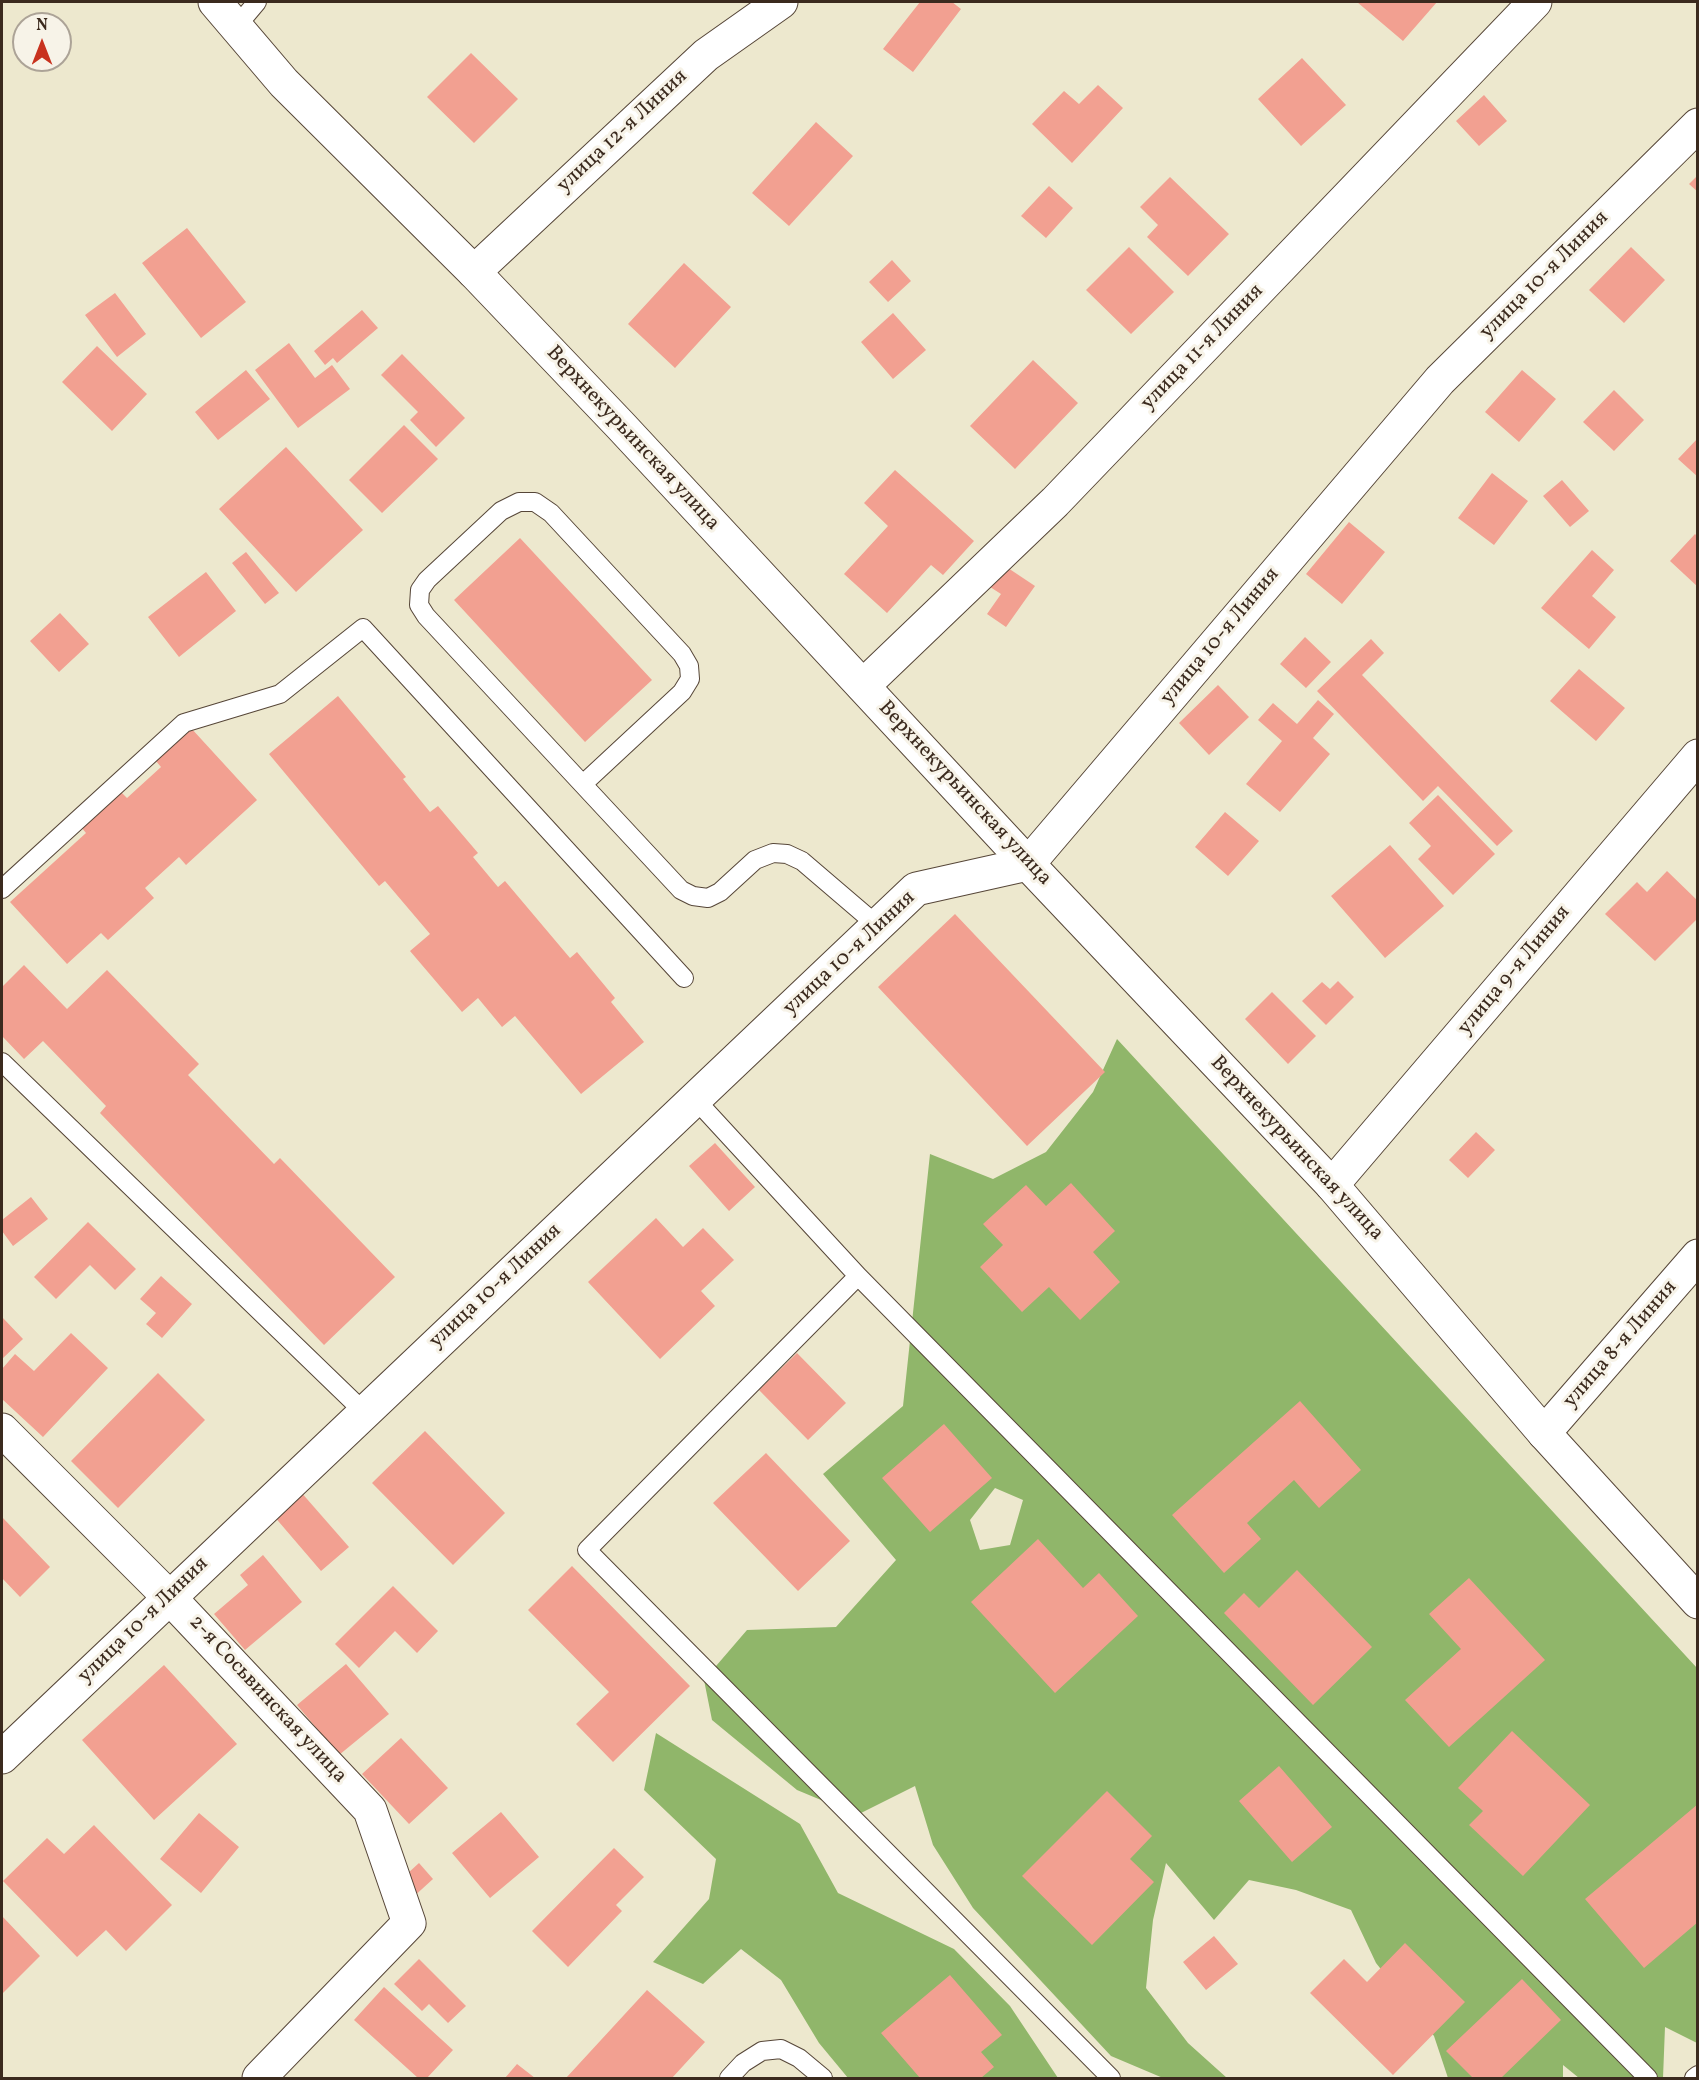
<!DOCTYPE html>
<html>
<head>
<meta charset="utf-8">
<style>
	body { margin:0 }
	#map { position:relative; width:1699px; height:2080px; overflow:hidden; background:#ede8ce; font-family:Vollkorn,serif }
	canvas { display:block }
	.frame { position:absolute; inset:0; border:3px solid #3b2a1e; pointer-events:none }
	.north { position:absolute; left:12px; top:12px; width:60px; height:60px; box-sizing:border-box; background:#f7f3e8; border:2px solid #aca397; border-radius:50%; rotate:0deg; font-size:16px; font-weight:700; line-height:24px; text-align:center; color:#3b2a1e }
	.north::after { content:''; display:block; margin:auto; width:21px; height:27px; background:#c8321e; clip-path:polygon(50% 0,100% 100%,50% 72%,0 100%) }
</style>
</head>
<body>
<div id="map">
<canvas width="1699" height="2080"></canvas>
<div class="frame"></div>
<div class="north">N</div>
</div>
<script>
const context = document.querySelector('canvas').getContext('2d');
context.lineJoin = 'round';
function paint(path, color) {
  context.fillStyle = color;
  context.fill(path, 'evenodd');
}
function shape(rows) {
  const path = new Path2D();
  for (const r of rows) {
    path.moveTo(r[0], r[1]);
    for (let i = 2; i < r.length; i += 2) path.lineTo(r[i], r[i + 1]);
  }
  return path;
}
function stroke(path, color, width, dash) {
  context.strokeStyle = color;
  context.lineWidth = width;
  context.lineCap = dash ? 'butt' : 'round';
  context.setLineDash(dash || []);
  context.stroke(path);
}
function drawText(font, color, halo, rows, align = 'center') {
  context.font = font + ' Vollkorn,serif';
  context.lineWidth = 6;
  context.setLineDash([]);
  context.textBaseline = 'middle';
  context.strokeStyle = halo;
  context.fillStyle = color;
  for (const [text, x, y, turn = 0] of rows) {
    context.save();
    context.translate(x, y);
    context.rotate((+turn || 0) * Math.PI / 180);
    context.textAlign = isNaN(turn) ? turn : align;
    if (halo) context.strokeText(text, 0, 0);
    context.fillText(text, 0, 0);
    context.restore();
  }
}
paint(shape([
	[1117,1039,1697,1668,1697,2043,1665,2027,1663,2078,1579,2078,1563,2065,1563,2078,1448,2078,1434,2036,1376,1963,1351,1910,1296,1890,1249,1880,1214,1920,1166,1863,1153,1920,1146,1988,1188,2043,1227,2078,1163,2078,1111,2056,973,1908,933,1845,915,1786,857,1815,797,1790,712,1720,704,1680,747,1630,836,1627,896,1560,823,1474,903,1406,930,1154,993,1179,1046,1152,1093,1092],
	[995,1488,1023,1500,1010,1545,980,1550,970,1520],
	[656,1733,800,1824,838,1893,954,1949,1010,2006,1058,2078,848,2078,819,2043,781,1980,741,1949,703,1984,653,1962,709,1899,716,1859,644,1790]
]), '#90b66a');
paint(shape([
	[920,2,952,2,961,9,913,72,883,49],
	[1357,2,1437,2,1403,41],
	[471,53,518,99,474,143,427,97],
	[1302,58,1346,105,1301,146,1258,99],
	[1098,85,1123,108,1072,163,1032,124,1064,91,1079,104],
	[1484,95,1507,121,1479,146,1456,121],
	[816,122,853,156,789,226,752,193],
	[1698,175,1698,192,1689,184],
	[1170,177,1229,234,1188,276,1147,237,1158,225,1140,207],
	[1049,186,1073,208,1046,238,1021,216],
	[187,228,246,302,201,338,142,263],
	[1129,247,1174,292,1131,334,1086,290],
	[1631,247,1665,280,1624,323,1589,290],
	[892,260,911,281,888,302,869,282],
	[684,263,731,307,675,368,628,324],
	[115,293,146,334,117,357,85,315],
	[362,310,378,328,337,363,333,358,325,365,314,351],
	[893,313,926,350,893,379,861,342],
	[289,343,315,378,332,365,350,389,298,428,255,370],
	[97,346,147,394,112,431,62,382],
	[402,354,465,418,436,447,410,420,418,412,381,375],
	[1033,360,1078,403,1015,469,970,426],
	[246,370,270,399,218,440,195,412],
	[1522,370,1556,399,1519,442,1485,412],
	[1614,390,1644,420,1614,451,1583,422],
	[404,425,438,459,382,513,349,480],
	[1698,438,1698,477,1678,459],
	[286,447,363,530,296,592,219,509],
	[895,470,974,541,943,575,931,565,887,613,844,574,888,526,864,503],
	[1492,473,1528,501,1494,545,1458,518],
	[1562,480,1589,511,1570,527,1543,496],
	[1349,522,1385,552,1342,604,1306,574],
	[1695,534,1698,537,1698,587,1670,561],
	[520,538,652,680,585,742,454,600],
	[1592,550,1614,570,1592,596,1616,617,1589,649,1541,608],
	[246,552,279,593,265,604,232,563],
	[1002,564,1035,586,1006,627,987,614,1001,594,987,585],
	[206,572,236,611,179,657,148,617],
	[60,613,89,644,59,672,30,641],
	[1305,637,1331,662,1306,688,1280,664],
	[1371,639,1384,653,1362,675,1513,831,1497,846,1438,786,1423,801,1317,691],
	[1579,669,1625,708,1596,741,1550,701],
	[1218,685,1249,717,1209,755,1179,723],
	[338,696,406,777,403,779,430,812,438,806,478,853,473,857,498,887,505,881,570,958,577,952,615,998,611,1002,644,1042,581,1094,515,1016,502,1027,478,998,462,1012,410,951,430,934,385,881,379,886,269,754],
	[1318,700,1334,714,1313,738,1330,754,1280,812,1246,784,1282,741,1258,720,1273,703,1297,724],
	[191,728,257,800,186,865,179,857,145,888,154,898,108,940,101,933,67,964,10,902,86,833,81,827,120,791,127,798,161,767,156,761],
	[1438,795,1495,854,1453,895,1418,859,1431,846,1409,823],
	[1225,812,1259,841,1228,876,1195,847],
	[1390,845,1444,906,1385,958,1331,896],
	[1667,871,1698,901,1698,918,1655,961,1605,914,1637,882,1647,892],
	[955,914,1105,1072,1027,1146,878,987],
	[24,965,67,1009,107,970,199,1064,188,1075,274,1164,280,1158,395,1277,324,1345,100,1113,106,1106,43,1041,24,1059,2,1036,2,987],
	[1338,981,1354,997,1326,1025,1302,1001,1322,982,1330,989],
	[1272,992,1316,1036,1288,1064,1245,1019],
	[1476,1132,1495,1150,1468,1178,1449,1160],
	[715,1143,755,1187,729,1211,689,1166],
	[1071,1183,1115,1231,1093,1252,1120,1282,1080,1320,1049,1287,1022,1312,980,1267,1003,1245,983,1224,1026,1185,1046,1206],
	[31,1197,48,1219,13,1246,2,1231,2,1220],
	[656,1218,683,1247,703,1228,734,1260,701,1291,715,1306,660,1359,588,1282],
	[88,1222,136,1269,115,1290,90,1265,56,1299,34,1277],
	[161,1276,192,1304,162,1338,146,1324,156,1313,140,1299],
	[2,1317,23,1339,2,1359],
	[71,1333,108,1368,43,1437,2,1399,2,1369,15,1354,34,1371],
	[797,1353,846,1403,808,1440,759,1390],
	[158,1373,205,1420,118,1508,71,1461],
	[1300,1401,1361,1470,1319,1508,1294,1480,1247,1523,1261,1539,1224,1573,1172,1515],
	[944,1424,992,1478,930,1532,882,1478],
	[425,1431,505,1513,453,1565,372,1483],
	[766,1453,850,1541,798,1591,713,1503],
	[300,1491,349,1547,321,1571,273,1515],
	[2,1517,50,1567,20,1597,2,1578],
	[1038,1539,1083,1588,1099,1573,1138,1616,1055,1693,971,1602],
	[263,1555,302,1602,245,1650,214,1614,248,1585,240,1575],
	[572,1566,690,1686,613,1762,576,1724,609,1692,528,1610],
	[1297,1570,1372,1647,1313,1705,1224,1613,1244,1593,1259,1608],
	[1469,1578,1545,1660,1449,1747,1405,1700,1461,1649,1429,1614],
	[393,1586,438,1631,417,1653,395,1631,359,1668,335,1644],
	[346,1664,389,1714,339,1755,297,1705],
	[164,1665,237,1744,154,1820,82,1740],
	[1512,1731,1590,1805,1523,1876,1469,1825,1483,1811,1458,1788],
	[401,1738,448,1788,409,1824,362,1774],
	[1279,1766,1332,1827,1292,1862,1239,1801],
	[1107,1791,1152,1836,1130,1859,1154,1882,1092,1945,1022,1876],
	[1698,1804,1698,1922,1644,1968,1585,1899],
	[501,1812,539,1857,490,1898,452,1853],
	[199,1813,239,1847,201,1893,160,1859],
	[94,1825,172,1905,126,1951,106,1930,77,1957,3,1881,47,1838,64,1854],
	[614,1848,644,1877,616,1905,622,1911,568,1967,532,1931],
	[419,1863,433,1879,411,1899,396,1884],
	[2,1916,40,1956,2,1994],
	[1214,1936,1238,1964,1206,1990,1183,1962],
	[1405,1943,1465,2002,1393,2075,1310,1993,1344,1959,1367,1982],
	[419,1959,466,2006,448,2023,429,2004,422,2011,394,1984],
	[950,1975,1002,2035,981,2052,994,2067,981,2078,920,2078,881,2033],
	[1522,1979,1561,2020,1501,2078,1473,2078,1446,2051],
	[384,1987,453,2050,427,2078,418,2078,354,2020],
	[647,1990,705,2042,672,2078,566,2078],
	[517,2064,535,2078,505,2078]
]), '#f2a091');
const lane = shape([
	[236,27,257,2],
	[583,784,682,692,690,679,689,666,682,654,551,513,535,502,519,502,501,511,427,580,420,590,419,605,426,616,681,890,693,896,708,898,720,892,755,860,773,853,787,854,802,861,878,926],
	[2,889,184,723,280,694,363,628,684,978],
	[2,1062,364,1412],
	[695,1099,858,1276,587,1550,1111,2078],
	[858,1276,1648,2078],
	[729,2078,743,2063,762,2051,781,2049,799,2058,823,2078],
	[1694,2078,1698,2075]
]);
const street = shape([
	[474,272,706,55,781,2],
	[863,686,1055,502,1535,2],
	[1332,1185,1698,756],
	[2,1430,169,1597,370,1810,409,1923,259,2078],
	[1544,1433,1698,1256],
	[2,1757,916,889,1028,864,1440,380,1698,125]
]);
const secondary = shape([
	[215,2,284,83,474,272,621,426,1028,864,1332,1185,1544,1433,1698,1602]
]);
stroke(lane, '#564638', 20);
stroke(street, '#564638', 35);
stroke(secondary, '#564638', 35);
stroke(lane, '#fff', 18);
stroke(street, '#fff', 33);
stroke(secondary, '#fff', 33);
drawText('21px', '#3b2a1e', '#f7f3e8', [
	["улица 12-я Линия",623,132,-43],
	["улица 10-я Линия",1545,276,-45],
	["улица 11-я Линия",1203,348,-46],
	["Верхнекурьинская улица",632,439,47],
	["улица 10-я Линия",1221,637,-50],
	["Верхнекурьинская улица",964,794,47],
	["улица 10-я Линия",850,954,-43],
	["улица 9-я Линия",1515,971,-50],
	["Верхнекурьинская улица",1296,1149,47],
	["улица 10-я Линия",496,1287,-43],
	["улица 8-я Линия",1621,1345,-49],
	["улица 10-я Линия",144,1621,-44],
	["2-я Сосьвинская улица",267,1700,47]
]);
</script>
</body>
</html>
